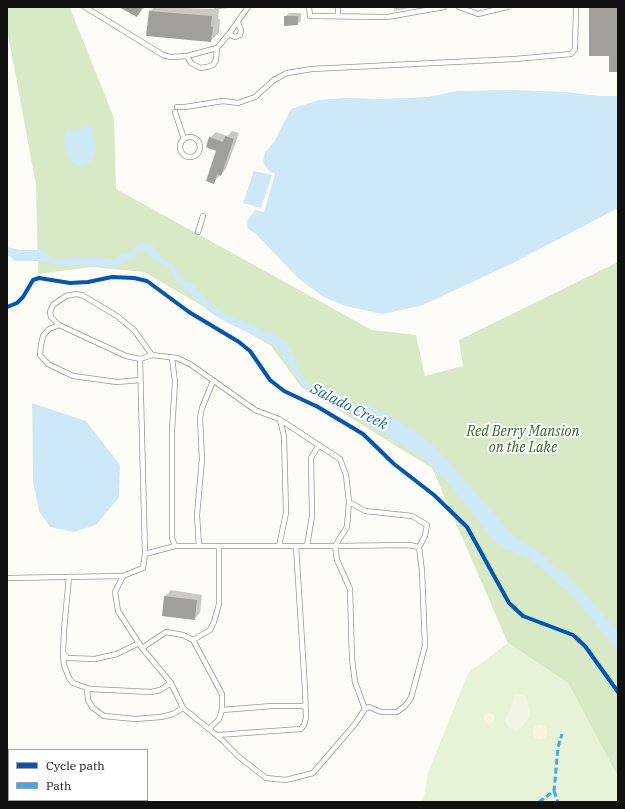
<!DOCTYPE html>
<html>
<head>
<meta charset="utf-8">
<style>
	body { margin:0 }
	#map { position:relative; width:625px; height:809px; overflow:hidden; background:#fdfcf7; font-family:"IBM Plex Serif",serif }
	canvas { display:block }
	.frame { position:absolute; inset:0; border:8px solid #111; pointer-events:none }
	.legend { position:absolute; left:8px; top:749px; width:140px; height:52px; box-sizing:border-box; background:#fff; border:1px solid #a0a0a0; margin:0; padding:5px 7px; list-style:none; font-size:12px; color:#111 }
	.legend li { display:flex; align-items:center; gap:8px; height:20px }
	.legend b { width:20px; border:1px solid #a0a0a0 }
</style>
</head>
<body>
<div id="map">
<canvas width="625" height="809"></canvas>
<div class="frame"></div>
<ul class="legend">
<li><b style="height:5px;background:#0057b8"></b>Cycle path</li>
<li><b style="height:5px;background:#3fa9f5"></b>Path</li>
</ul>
</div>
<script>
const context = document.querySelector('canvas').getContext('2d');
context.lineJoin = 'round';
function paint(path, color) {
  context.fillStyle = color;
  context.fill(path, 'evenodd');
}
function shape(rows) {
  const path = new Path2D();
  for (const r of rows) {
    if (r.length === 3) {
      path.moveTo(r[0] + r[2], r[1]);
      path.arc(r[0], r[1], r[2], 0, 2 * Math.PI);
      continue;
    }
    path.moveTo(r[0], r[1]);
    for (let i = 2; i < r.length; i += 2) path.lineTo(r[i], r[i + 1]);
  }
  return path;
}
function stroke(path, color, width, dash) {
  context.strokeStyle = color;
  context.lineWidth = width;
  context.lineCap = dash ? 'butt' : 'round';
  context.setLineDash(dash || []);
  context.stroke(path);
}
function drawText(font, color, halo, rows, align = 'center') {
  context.font = font + ' "IBM Plex Serif",serif';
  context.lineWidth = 4;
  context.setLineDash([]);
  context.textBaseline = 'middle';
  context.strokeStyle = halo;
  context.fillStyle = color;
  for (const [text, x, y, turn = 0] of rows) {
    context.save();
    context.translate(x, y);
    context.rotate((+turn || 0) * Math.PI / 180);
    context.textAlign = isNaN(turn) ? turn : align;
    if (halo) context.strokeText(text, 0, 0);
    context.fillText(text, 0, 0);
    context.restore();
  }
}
paint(shape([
	[508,643,568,683,618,777,618,802,423,802,428,773,468,673]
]), '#e7f3d7');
paint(shape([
	[7,7,70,8,114,118,116,189,372,330,416,335,425,376,463,366,459,340,618,262,618,777,568,683,508,643,432,468,302,388,271,346,144,272,92,267,38,274,36,185,7,29]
]), '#d8eac5');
paint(shape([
	[489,718,5.5],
	[540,732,7]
]), '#fcf4d9');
paint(shape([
	[516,694,526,696,530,709,530,716,519,730,515,730,510,728,505,721]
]), '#f0f6e1');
paint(shape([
	[513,90,565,92,600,96,618,96,618,208,513,263,423,305,383,314,345,306,322,296,298,278,255,233,248,229,247,221,255,210,264,212,275,174,268,170,263,162,265,152,274,142,291,109,319,100,346,98,381,99,428,97,457,91],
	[88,126,91,128,96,146,95,154,91,162,78,167,71,162,66,152,64,139,67,131,76,130],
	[254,171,272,175,261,208,243,203],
	[143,243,150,243,159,252,160,256,176,267,180,278,193,284,211,305,221,312,250,324,265,332,271,333,287,342,303,379,313,387,358,408,362,409,363,408,362,405,366,404,372,406,414,430,436,448,513,535,545,556,551,564,567,575,588,597,618,632,618,655,614,647,574,597,529,558,503,548,492,539,448,482,424,459,348,411,305,389,301,385,291,367,285,363,283,354,272,344,226,322,211,313,175,280,170,268,157,262,143,250,139,250,134,259,125,261,118,267,62,265,42,261,14,261,10,256,7,256,7,247,21,250,43,250,51,257,59,260,69,258,100,258,114,260,119,256,129,253,136,246],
	[32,403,86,421,120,465,119,497,96,525,73,532,50,527,39,511,33,481]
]), '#cde8f7');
paint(shape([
	[119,7,145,7,136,16],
	[154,7,214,9,214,7,238,7,219,9,218,19,220,19,219,33,211,40,148,35,150,11],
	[394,7,416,7,394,11],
	[289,13,301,13,301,21,297,24,285,17],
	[232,131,239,133,226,169,213,183,217,150,210,138,216,132,227,136],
	[171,590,202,595,200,613,194,619,163,615,165,596]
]), '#0003');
paint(shape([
	[119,7,143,7,137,17],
	[589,7,618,7,618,72,609,72,609,56,589,56],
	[149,11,212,16,211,26,213,27,211,42,146,36],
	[284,16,298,16,298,25,284,26],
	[225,136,234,139,221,176,217,174,214,184,206,181,216,151,206,147,209,137,223,142],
	[164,596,197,600,195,620,162,616]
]), '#a19f9c');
const lane = shape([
	[85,7,163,55,170,57,187,56,217,48,229,34,248,7],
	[309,7,310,16,387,17,444,7],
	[338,7,338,16],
	[459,7,478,14,507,7],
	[229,34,235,37,240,35,241,30,238,23],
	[187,56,191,63,200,68,207,67,213,65,216,60,217,48],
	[177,107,185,107,223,101,238,103,255,97,274,80,287,73,312,69,515,59,571,54,575,49,576,7],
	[175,112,184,139],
	[190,147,10],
	[198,232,203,216],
	[59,325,51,317,50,312,53,305,66,296,76,294,82,295,117,316,134,330,152,355],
	[172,358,175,382,172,430,172,538,175,546],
	[140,380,117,382,73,376,48,364,40,355,41,345,43,336,49,329,59,325,126,356,140,359],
	[349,502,365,511,412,516,427,525,425,536,419,547,422,571,425,646,411,698,405,706,397,712,381,712,369,707,365,709],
	[199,546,197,515,202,459,200,418,202,408,213,381],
	[279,546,286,513,284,436,280,420],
	[307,546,312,516,311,458,319,445],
	[123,576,115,592,118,611,142,648,171,683,183,708,220,738,239,757,266,778,286,780,313,773,355,724,365,709,355,682,352,659,350,589,337,560,335,546,409,545,419,547],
	[69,577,64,630,63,653,67,658,95,659,117,654,139,643],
	[7,578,123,576,143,568,145,554,140,359,152,355,177,358,190,364,255,410,279,419,340,459,346,475,349,502,347,527,335,546,175,546,145,554],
	[193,640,210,630,214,622,219,604,219,546],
	[142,648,166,632,183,635,193,640,222,694,222,710,219,719,209,729],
	[63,654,64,665,69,678,73,683,90,689,151,692,160,690,171,683],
	[87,689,88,700,93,708,104,716,135,719,161,717,173,714,183,708],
	[222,710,272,706,305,706],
	[217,735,301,729,304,725,306,718,305,689,296,546]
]);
stroke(lane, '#979795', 6);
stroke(lane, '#fffffe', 4.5);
stroke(shape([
	[554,791,558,802],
	[539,802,554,791,558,747,562,734]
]), '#3fa9f5', 3, [6, 3]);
stroke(shape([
	[7,307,17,303,23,297,33,280,39,278,70,283,88,282,112,277,134,278,147,281,189,312,239,342,250,351,270,380,284,391,318,407,363,434,394,464,434,495,467,527,509,603,523,616,573,635,585,646,618,692]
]), '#0057b8', 4);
drawText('italic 14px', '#2f6b1f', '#fff', [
	["Red Berry Mansion",523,432],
	["on the Lake",523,448]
]);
drawText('italic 15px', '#1768a6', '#fff', [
	["Salado Creek",349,407,27]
]);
</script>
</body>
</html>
